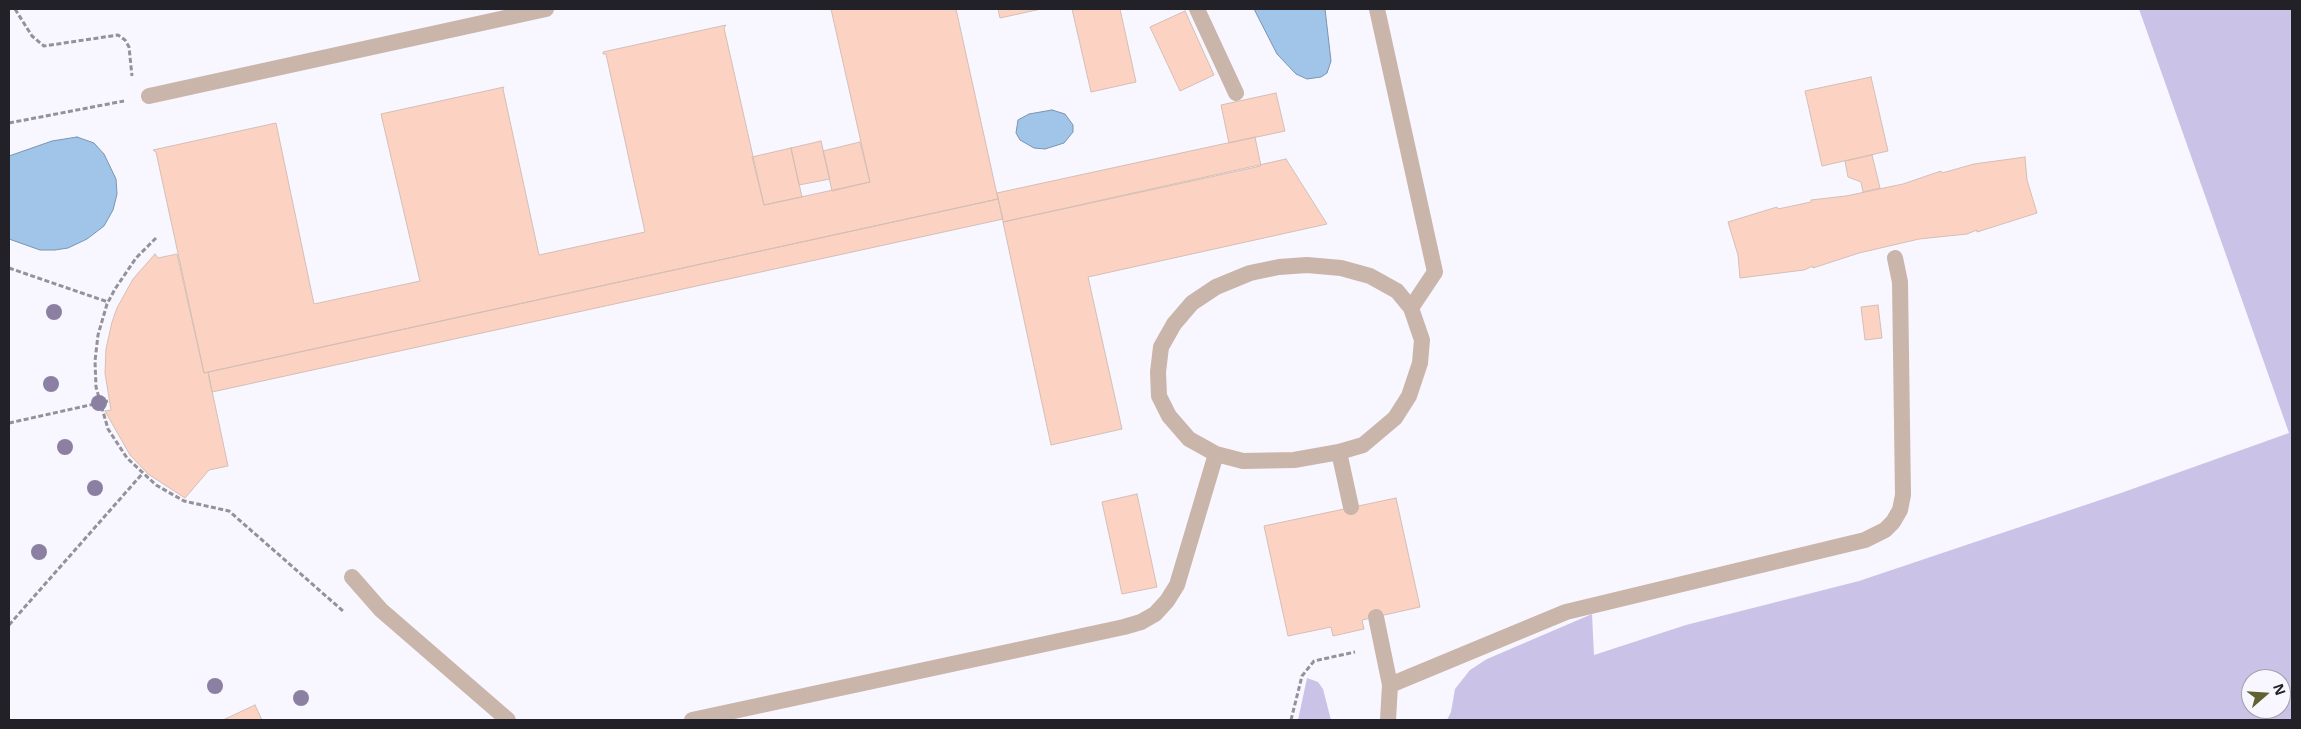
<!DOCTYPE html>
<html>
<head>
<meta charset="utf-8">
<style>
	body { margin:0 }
	#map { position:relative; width:2301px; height:729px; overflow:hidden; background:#f8f6ff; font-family:"Noto Sans",sans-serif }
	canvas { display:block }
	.frame { position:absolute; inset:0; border:10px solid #232128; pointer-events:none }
	.north { position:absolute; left:2241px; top:669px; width:50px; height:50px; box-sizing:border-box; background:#f8f6ff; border:1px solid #a3a1a9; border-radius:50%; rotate:71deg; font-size:14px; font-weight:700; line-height:20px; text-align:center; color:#232128 }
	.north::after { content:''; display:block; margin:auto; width:18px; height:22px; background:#61622f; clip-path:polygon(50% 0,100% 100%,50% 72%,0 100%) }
</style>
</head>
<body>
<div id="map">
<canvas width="2301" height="729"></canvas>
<div class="frame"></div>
<div class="north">N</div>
</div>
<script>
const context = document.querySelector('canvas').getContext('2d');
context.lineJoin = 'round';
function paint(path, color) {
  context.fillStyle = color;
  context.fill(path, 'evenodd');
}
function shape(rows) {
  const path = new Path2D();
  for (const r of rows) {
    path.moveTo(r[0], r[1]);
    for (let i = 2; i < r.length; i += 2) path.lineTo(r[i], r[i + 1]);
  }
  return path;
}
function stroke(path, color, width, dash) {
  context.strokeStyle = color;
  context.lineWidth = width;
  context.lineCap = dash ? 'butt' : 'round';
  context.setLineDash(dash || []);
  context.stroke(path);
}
paint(shape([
	[2139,9,2292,9,2292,720,1447,720,1451,712,1455,689,1470,670,1487,659,1592,614,1594,655,1686,625,1859,581,2121,493,2289,433],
	[2251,679,2281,679,2281,709,2251,709],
	[1307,678,1318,682,1323,689,1331,720,1298,720]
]), '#cbc2e7');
const water = shape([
	[1254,9,1325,9,1331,61,1327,73,1321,77,1307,79,1296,74,1277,54,1254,9],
	[1052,110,1065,114,1073,125,1073,132,1064,143,1045,149,1034,148,1020,140,1016,133,1018,120,1029,114,1052,110],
	[77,137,94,143,104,154,116,179,117,194,113,210,104,226,87,239,68,248,55,250,40,250,9,239,9,156,52,141,77,137]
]);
paint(water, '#a0c5e8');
stroke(water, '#7a94ae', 1);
const building = shape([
	[831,9,956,9,998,199,204,373,156,152,153,150,276,123,314,304,420,281,381,114,504,87,503,89,539,255,645,232,606,54,603,54,603,52,726,25,724,28,764,205,870,182,831,9],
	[998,9,1041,9,1000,18,998,9],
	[1072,9,1120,9,1136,82,1091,92,1072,9],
	[1185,11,1214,75,1180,91,1150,27,1185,11],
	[1871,77,1888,151,1822,166,1805,91,1871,77],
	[1276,93,1285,131,1229,143,1221,105,1276,93],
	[1255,137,1261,166,1003,222,997,193,1255,137],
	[821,141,830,179,799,185,791,148,821,141],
	[860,142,870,182,832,191,823,151,860,142],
	[791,148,802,197,764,205,752,157,791,148],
	[1872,155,1880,188,1863,192,1861,182,1848,177,1845,161,1872,155],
	[2025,157,2027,180,2037,213,1977,232,1977,230,1967,234,1919,239,1859,253,1813,268,1813,266,1804,270,1740,278,1738,255,1728,222,1777,207,1778,209,1811,202,1811,200,1846,196,1903,184,1941,171,1942,173,1974,164,2025,157],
	[1286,159,1327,224,1088,277,1122,429,1051,445,1003,222,1286,159],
	[998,199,1003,219,212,392,208,372,998,199],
	[155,254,158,258,177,254,204,373,208,372,228,466,209,470,185,498,148,474,130,455,105,411,111,410,105,373,106,349,112,322,117,308,133,279,155,254],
	[1878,305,1882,338,1865,340,1861,307,1878,305],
	[1137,494,1157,587,1122,594,1102,502,1137,494],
	[1396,498,1420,607,1362,620,1364,629,1333,636,1331,627,1288,636,1264,526,1396,498],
	[255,705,262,720,223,720,255,705]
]);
paint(building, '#fcd3c3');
stroke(building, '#d4beb5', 1);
stroke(shape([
	[15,9,32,36,44,46,118,35,125,40,129,47,132,76],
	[9,123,124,101],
	[156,238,136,258,115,289,107,304,98,335,95,361,96,387,108,429,127,458,156,485,184,501,229,511,343,611],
	[9,268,108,302],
	[9,423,108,401],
	[9,625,142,474],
	[1291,720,1302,676,1314,661,1355,652]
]), '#939199', 3, [5, 2.5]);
stroke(shape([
	[1197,9,1236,93],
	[1377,9,1435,272,1411,308],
	[149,96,546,9],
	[1307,265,1341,268,1370,276,1397,291,1411,308,1422,340,1420,363,1409,396,1395,418,1363,445,1339,452,1294,460,1243,461,1216,454,1189,439,1169,416,1159,396,1158,372,1161,347,1174,324,1192,303,1216,287,1250,273,1279,267,1307,265],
	[1339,452,1351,507],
	[352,577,381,610,508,720],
	[1376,617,1390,685,1388,720],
	[1390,685,1566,612,1865,540,1885,530,1893,522,1900,510,1903,495,1900,282,1895,258],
	[692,720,1124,627,1141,622,1155,614,1167,601,1177,585,1216,454]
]), '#cab5aa', 16);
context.fillStyle = '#8b80a1';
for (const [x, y] of [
	[54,312],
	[51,384],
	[99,403],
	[65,447],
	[95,488],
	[39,552],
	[215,686],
	[301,698]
]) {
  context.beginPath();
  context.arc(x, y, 8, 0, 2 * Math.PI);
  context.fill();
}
</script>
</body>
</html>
